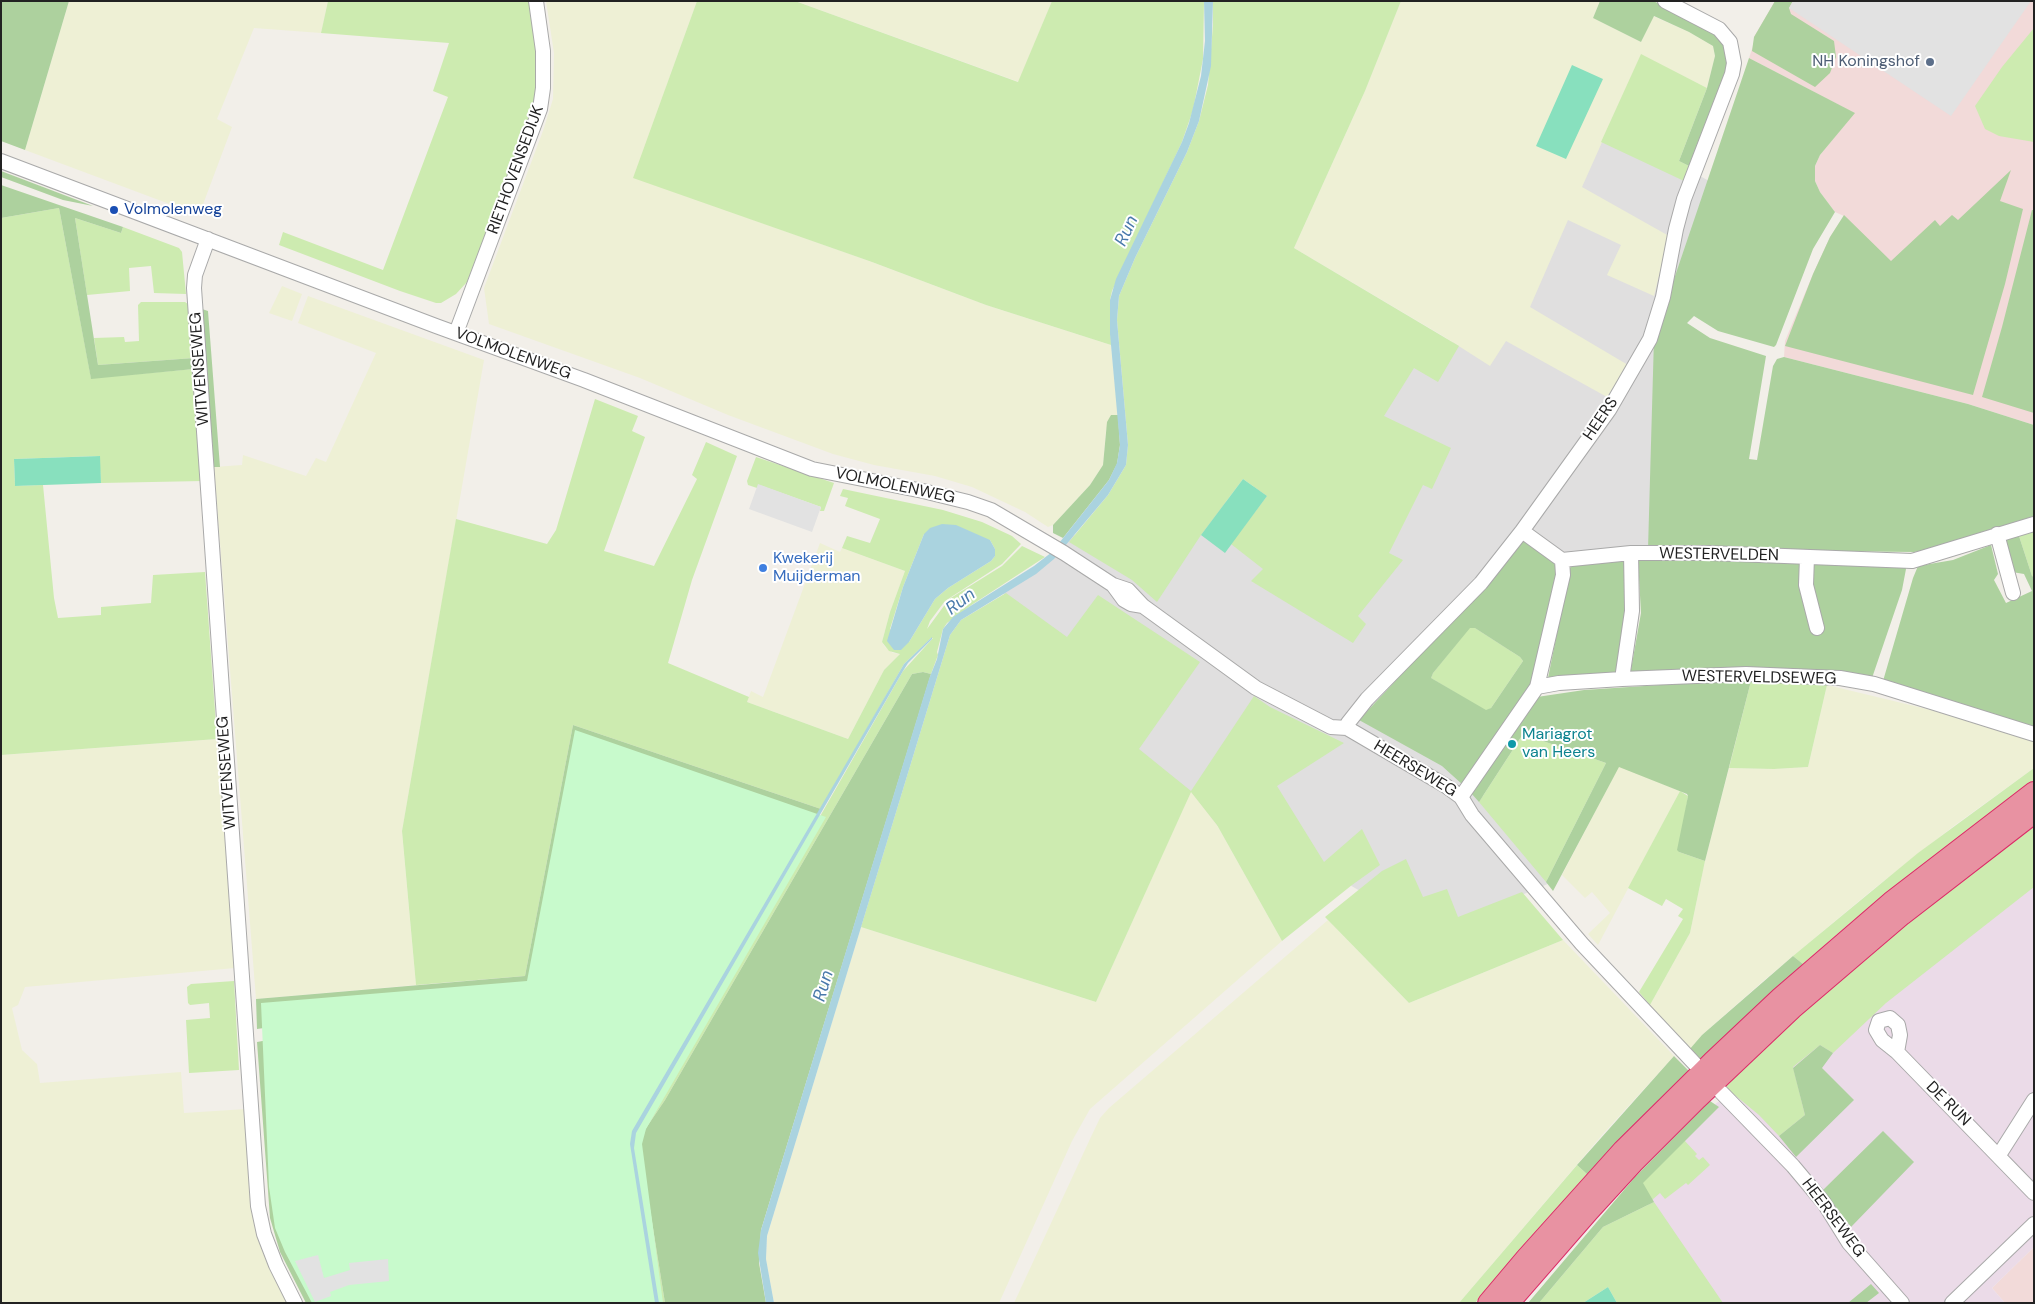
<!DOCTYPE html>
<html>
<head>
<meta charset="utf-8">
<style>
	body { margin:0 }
	#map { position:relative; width:2035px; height:1304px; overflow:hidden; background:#f2efe9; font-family:"DM Sans",sans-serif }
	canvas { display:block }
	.frame { position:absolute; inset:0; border:2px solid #222; pointer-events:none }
</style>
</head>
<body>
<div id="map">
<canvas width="2035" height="1304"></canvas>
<div class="frame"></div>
</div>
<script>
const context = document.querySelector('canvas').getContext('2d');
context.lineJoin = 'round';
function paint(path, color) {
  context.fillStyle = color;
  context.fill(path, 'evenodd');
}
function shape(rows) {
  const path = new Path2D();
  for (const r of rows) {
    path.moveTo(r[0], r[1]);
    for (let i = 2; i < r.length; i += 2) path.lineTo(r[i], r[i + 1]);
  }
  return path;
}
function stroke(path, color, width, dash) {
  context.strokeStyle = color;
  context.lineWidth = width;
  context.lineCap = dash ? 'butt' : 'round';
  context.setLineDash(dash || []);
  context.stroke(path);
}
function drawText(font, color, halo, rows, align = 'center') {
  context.font = font + ' "DM Sans",sans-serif';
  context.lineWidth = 4;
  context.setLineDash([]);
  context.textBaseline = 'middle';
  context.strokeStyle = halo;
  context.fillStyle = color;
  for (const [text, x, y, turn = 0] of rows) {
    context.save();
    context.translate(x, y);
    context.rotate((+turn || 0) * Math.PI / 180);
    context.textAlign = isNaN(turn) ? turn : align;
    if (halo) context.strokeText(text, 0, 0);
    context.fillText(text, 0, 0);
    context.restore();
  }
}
paint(shape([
	[1606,123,1709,181,1648,549,1548,558,1464,772,1550,883,1432,933,1319,867,1205,821,1127,752,1067,640,999,591,1047,560,1070,536,1195,519,1380,416,1414,354,1436,367]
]), '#e0dfdf');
paint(shape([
	[1775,1,2034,1,2034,425,1968,404,1784,357,1785,341,1813,274,1830,237,1844,216,1835,212,1820,192,1815,181,1815,166,1820,155,1854,113,1749,58,1754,43,1754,37],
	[2034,1247,2034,1303,2005,1303,1992,1288]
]), '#f2dad9');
paint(shape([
	[2034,865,2034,1247,1992,1288,2005,1303,1722,1303,1634,1185,1710,1108]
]), '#ebdbe8');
paint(shape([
	[69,1,328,1,321,33,254,28,217,119,232,127,199,215,25,150],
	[546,1,697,1,665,90,675,192,872,262,986,305,1111,345,1118,415,1111,415,1106,431,1103,465,1090,485,1053,525,1048,527,1025,512,972,487,935,476,874,465,833,454,728,415,640,378,489,324,484,288,543,131,553,99,554,53],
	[795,1,1052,1,1019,82],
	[1401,1,1600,1,1593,18,1641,42,1653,16,1689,32,1713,46,1715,56,1707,88,1641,55,1582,187,1669,236,1654,296,1607,275,1621,245,1568,220,1530,307,1628,365,1607,397,1506,341,1490,366,1443,336,1294,248,1365,91],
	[282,286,302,294,292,321,269,313],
	[308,296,484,360,402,831,416,985,256,999,214,467,242,465,243,455,306,476,316,458,326,462,376,353,298,323],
	[820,543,840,552,842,548,905,571,890,612,882,642,885,647,893,653,900,654,884,670,848,739,747,702,751,691,763,697],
	[1827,685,1931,710,2034,741,2034,768,1955,825,1871,891,1762,982,1702,1035,1689,1050,1650,1005,1690,933,1705,861,1729,768,1774,769,1808,767],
	[217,739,235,968,25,987,18,1005,12,1008,22,1050,37,1064,40,1083,181,1072,184,1113,246,1109,251,1184,290,1303,1,1303,1,755],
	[1619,766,1680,791,1598,945,1588,934,1610,913,1592,892,1585,898,1562,875],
	[1191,791,1217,825,1282,941,1090,1109,1072,1141,999,1303,774,1303,766,1259,767,1236,861,927,1096,1002],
	[1328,920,1409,1003,1563,940,1674,1056,1603,1134,1459,1303,1014,1303,1090,1139,1100,1118,1109,1108]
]), '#eef0d5');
paint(shape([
	[328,1,530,1,539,58,534,109,467,282,456,294,441,303,436,303,400,291,279,245,283,232,383,270,448,97,433,91,449,43,321,33],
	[697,1,795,1,1018,82,1052,1,1204,1,1203,59,1193,110,1182,142,1112,291,1110,300,1111,345,986,305,872,262,633,178],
	[1213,1,1401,1,1365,91,1294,248,1459,346,1438,382,1414,368,1384,416,1451,448,1432,489,1423,485,1389,553,1403,560,1358,616,1366,624,1353,643,1251,581,1263,569,1231,544,1267,496,1243,479,1201,535,1157,602,1132,580,1069,542,1108,495,1126,465,1128,445,1117,320,1119,296,1135,258,1187,152,1199,121,1208,85,1213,25],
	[2034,28,2034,142,1999,136,1985,129,1975,106,2002,67],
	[1641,54,1707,88,1679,161,1689,166,1684,181,1601,142],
	[59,208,91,378,194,369,203,481,101,483,99,456,14,459,15,486,43,485,54,598,58,618,101,615,101,607,151,603,153,575,205,572,217,739,1,755,1,218],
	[75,218,121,233,123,227,179,248,182,252,186,294,154,293,151,266,129,268,130,291,87,295],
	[141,302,185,302,191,306,194,358,98,365,94,338,124,337,125,342,139,341,138,305],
	[595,399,638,416,632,431,645,437,604,551,654,566,697,479,692,475,706,442,737,456,692,580,668,663,749,697,747,702,848,739,884,670,900,654,889,651,882,642,890,612,905,571,842,548,847,536,870,543,880,519,845,506,848,498,840,496,843,489,943,510,982,522,1012,536,1021,544,1002,564,945,601,930,621,927,629,949,599,1002,566,1022,546,1045,557,973,604,947,623,943,629,937,652,938,655,931,674,923,672,912,674,665,1100,644,1131,640,1147,665,1303,659,1303,634,1148,774,897,903,671,933,638,931,638,904,664,821,809,573,725,525,976,416,985,402,831,456,519,547,544,556,530],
	[924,534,990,540,995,549,995,556,991,561,948,588,935,599,909,642,890,629,903,587],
	[756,457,834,483,824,511,820,511,821,507,759,485,757,488,748,485,747,481],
	[2034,531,2034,577,2032,576,2019,536],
	[1006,593,1067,637,1098,595,1200,662,1139,749,1191,791,1254,696,1270,707,1344,743,1277,786,1324,862,1362,829,1380,865,1352,885,1282,941,1217,825,1191,792,1096,1002,861,927,950,635,961,620],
	[1470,627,1475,628,1520,657,1523,661,1491,708,1486,711,1431,678,1433,673],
	[1806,679,1827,685,1808,767,1774,769,1729,768,1751,681],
	[1523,734,1606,763,1546,882,1479,802],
	[2034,768,2034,783,1951,843,1849,924,1803,964,1793,956,1918,853],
	[1680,791,1688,796,1679,852,1705,861,1690,933,1650,1005,1639,992,1683,919,1678,916,1683,909,1666,899,1662,906,1628,888],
	[2034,826,2034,887,1886,1003,1833,1053,1820,1045,1793,1067,1805,1115,1779,1136,1759,1115,1725,1087,1738,1072,1846,974,1912,919],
	[1406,859,1423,897,1447,889,1458,917,1522,892,1563,940,1409,1003,1325,917,1382,871],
	[234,981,239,1070,189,1073,186,1020,210,1018,209,1003,190,1005,188,1003,187,987,191,984],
	[1684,1140,1697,1154,1695,1156,1699,1160,1703,1157,1710,1165,1688,1185,1686,1183,1665,1199,1660,1193,1652,1200,1642,1183],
	[1577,1165,1588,1175,1475,1303,1459,1303],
	[1654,1202,1723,1303,1617,1303,1608,1287,1583,1303,1539,1303,1603,1227]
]), '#cdebb0');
paint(shape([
	[1,1,69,1,25,150,1,141],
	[1600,1,1653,1,1695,19,1724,37,1729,58,1724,77,1689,166,1679,161,1707,88,1715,56,1713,46,1689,32,1654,16,1641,42,1593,18],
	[1775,1,1793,1,1789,8,1791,14,1834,41,1836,57,1830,73,1815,87,1752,51,1754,37],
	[1749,58,1855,113,1820,155,1815,166,1815,181,1820,192,1835,212,1813,249,1776,345,1774,347,1718,331,1694,316,1687,323,1710,338,1766,356,1749,459,1757,460,1773,366,1777,359,1784,357,1968,404,2034,425,2034,518,1941,548,1914,552,1648,549,1654,338],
	[2011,170,2000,201,2023,209,2005,284,1973,395,1785,346,1813,274,1830,237,1844,215,1891,261,1935,220,1940,226,1952,215,1958,220],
	[1,171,93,206,63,200,1,177],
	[1,185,123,227,121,233,75,218,98,365,194,358,194,369,91,379,59,208,1,218],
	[2032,210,2034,210,2034,413,1982,397,2002,327],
	[202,309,208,311,220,467,214,467],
	[1111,415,1118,415,1120,445,1117,464,1109,480,1063,538,1053,533,1053,525,1090,485,1103,465,1107,422],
	[2019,536,2032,576,2034,577,2034,729,1883,681,1913,578,1918,566,1953,560,1991,545,1998,574,1994,580,2006,603,2032,591,2024,574,2012,572,2003,541],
	[1522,540,1528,541,1551,558,1556,567,1555,580,1532,683,1463,785,1442,766,1359,720,1429,645],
	[1470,628,1475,628,1520,657,1523,661,1491,708,1486,710,1431,678,1433,673],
	[1625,559,1628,616,1616,674,1548,678,1570,568,1578,560],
	[1668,559,1905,564,1906,569,1902,590,1872,678,1630,675,1641,613,1638,560],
	[923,672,931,674,761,1230,759,1263,766,1303,665,1303,640,1147,644,1131,665,1100,912,674],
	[1720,681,1751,681,1705,861,1679,852,1677,850,1688,796,1687,794,1619,767,1553,891,1546,882,1606,763,1523,734,1479,802,1471,793,1537,697,1584,690],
	[573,725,821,809,815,820,535,988,257,1029,256,999,525,976],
	[1793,956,1803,964,1699,1061,1689,1050,1702,1035],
	[268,1040,314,1303,306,1303,280,1252,270,1218,257,1042],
	[1820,1045,1833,1053,1822,1068,1854,1100,1796,1157,1779,1136,1805,1115,1793,1068],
	[1674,1056,1689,1071,1622,1137,1588,1175,1577,1165],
	[1710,1101,1719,1107,1643,1183,1654,1202,1603,1227,1539,1303,1528,1303,1635,1177],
	[1883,1131,1914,1162,1851,1227,1823,1190],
	[1871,1284,1879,1293,1866,1303,1848,1303]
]), '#add19e');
paint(shape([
	[575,730,826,817,646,1129,642,1144,663,1303,312,1303,285,1252,275,1228,269,1187,261,1003,527,981]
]), '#c8facc');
paint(shape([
	[1572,65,1603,79,1566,159,1536,146],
	[100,456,101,483,15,486,14,459],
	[1243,479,1267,496,1225,553,1201,535],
	[1608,1287,1617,1303,1583,1303]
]), '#88e0be');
paint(shape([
	[1793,1,2031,1,1951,116,1789,8],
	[758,484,821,507,812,532,749,509],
	[318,1255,324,1278,350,1270,349,1263,388,1259,389,1281,349,1285,330,1292,331,1296,315,1302,295,1261]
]), '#e2e2e2');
paint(shape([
	[1204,1,1213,1,1211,66,1199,121,1187,152,1135,258,1119,296,1117,320,1128,445,1126,465,1108,495,1054,559,1036,574,961,620,950,635,767,1236,766,1259,774,1303,766,1303,758,1253,761,1230,929,679,937,659,943,629,953,617,1034,566,1052,552,1109,480,1117,463,1120,445,1110,334,1110,300,1116,279,1182,142,1189,123,1201,76,1205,41],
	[942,524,956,525,990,540,995,549,995,556,991,561,948,588,935,599,909,642,901,650,894,650,887,641,903,587,924,534,930,528],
	[932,637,932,639,908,663,903,671,636,1133,634,1148,659,1303,655,1303,630,1144,632,1131,904,664]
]), '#aad3df');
const minor = shape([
	[1,161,436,326,584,380,812,469,923,491,968,502,991,510,1064,553,1113,585,1128,590,1143,606,1256,688,1331,727,1347,728,1446,786,1461,797,1472,815,1582,944,1695,1064],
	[208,239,195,275,194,288,258,1206,264,1234,276,1265,295,1303],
	[456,333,540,109,543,88,543,51,536,1],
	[1522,531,1562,560,1631,553,1708,553,1912,561,2034,524],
	[1997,534,2013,593],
	[1807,557,1806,585,1817,628],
	[1113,585,1124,600,1131,604,1143,606],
	[1622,679,1632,611,1631,553],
	[1537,687,1559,683,1622,679,1746,674,1840,678,1874,684,2034,734],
	[1347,728,1348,723,1367,699,1481,583,1522,531,1609,410,1650,339,1663,297,1676,229,1684,199,1732,74,1734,63,1730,42,1719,29,1665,1],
	[1461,797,1537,687,1563,575,1562,560],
	[1897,1052,1900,1035,1898,1025,1890,1018,1879,1021,1876,1030,1882,1040,1897,1052,2034,1193],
	[1721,1092,1793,1166,1824,1203,1849,1243,1902,1303],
	[1999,1155,2034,1100],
	[1952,1303,2034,1224]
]);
const highway = shape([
	[1488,1303,1526,1258,1623,1150,1712,1062,1781,997,1891,902,2034,792],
	[1509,1303,1590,1210,1633,1163,1697,1099,1792,1009,1902,915,2034,813]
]);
stroke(minor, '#a9a9a9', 16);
stroke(highway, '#dc2a67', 22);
stroke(minor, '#fff', 14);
stroke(highway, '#e892a2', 20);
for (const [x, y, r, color] of [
	[1930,62,5,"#5c6f8a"],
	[114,210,5,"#1a4fb4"],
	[763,568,5,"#3f7fe0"],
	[1512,744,5,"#0f9aa8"]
]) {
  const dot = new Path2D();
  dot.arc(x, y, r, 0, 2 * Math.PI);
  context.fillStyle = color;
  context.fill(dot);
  stroke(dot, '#fff', 2);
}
drawText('16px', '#4e5e75', '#fff', [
	["NH Koningshof",1920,62]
], 'right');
drawText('16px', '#222', '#fff', [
	["RIETHOVENSEDIJK",516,170,-70],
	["VOLMOLENWEG",513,354,20],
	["WITVENSEWEG",200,369,-94],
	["HEERS",1601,419,-56],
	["VOLMOLENWEG",895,486,12],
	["WESTERVELDEN",1719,555,1],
	["WESTERVELDSEWEG",1759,678,1],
	["HEERSEWEG",1415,769,31],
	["WITVENSEWEG",227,773,-94],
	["DE RUN",1948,1104,45],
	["HEERSEWEG",1833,1218,53]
]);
drawText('16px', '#164399', '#fff', [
	["Volmolenweg",124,210]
], 'left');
drawText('16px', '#366cbe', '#fff', [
	["Kwekerij",773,559],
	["Muijderman",773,577]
], 'left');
drawText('16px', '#0d838f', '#fff', [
	["Mariagrot",1522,735],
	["van Heers",1522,753]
], 'left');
drawText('italic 18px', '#4a7aab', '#fff', [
	["Run",1127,231,-65],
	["Run",961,602,-37],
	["Run",824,986,-73]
]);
</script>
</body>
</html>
